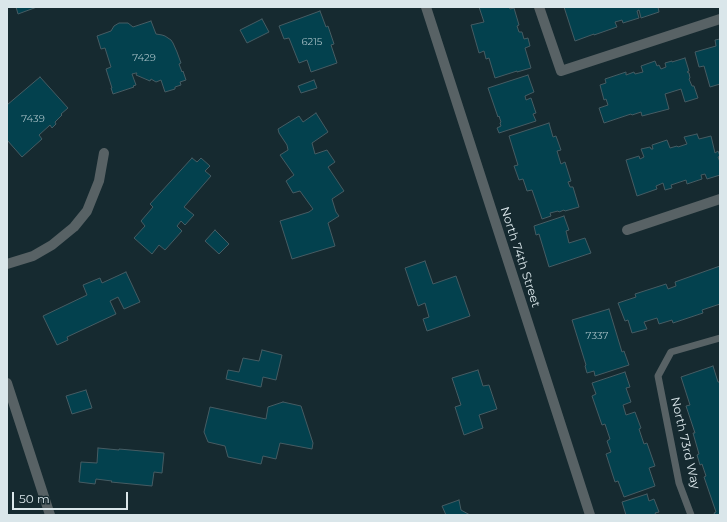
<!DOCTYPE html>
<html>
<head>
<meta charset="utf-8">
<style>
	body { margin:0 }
	#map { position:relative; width:727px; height:522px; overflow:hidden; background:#162a30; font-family:Montserrat,sans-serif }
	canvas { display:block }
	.frame { position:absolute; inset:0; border:8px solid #dae6ea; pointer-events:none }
	.scale { position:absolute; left:12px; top:492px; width:116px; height:18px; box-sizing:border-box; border:2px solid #dae6ea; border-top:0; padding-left:5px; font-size:12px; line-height:14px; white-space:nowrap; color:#dae6ea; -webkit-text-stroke:3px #162a30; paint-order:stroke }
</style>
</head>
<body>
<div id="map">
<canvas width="727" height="522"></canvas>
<div class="frame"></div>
<div class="scale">50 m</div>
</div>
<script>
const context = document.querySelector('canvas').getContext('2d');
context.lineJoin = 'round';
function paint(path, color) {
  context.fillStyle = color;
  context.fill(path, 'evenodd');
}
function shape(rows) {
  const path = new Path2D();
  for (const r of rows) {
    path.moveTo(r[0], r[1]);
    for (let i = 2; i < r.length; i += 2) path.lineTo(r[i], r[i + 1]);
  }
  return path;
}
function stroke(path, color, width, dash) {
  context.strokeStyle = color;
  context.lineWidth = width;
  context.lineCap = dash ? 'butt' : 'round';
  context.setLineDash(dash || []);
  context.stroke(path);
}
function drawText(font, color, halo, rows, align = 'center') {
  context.font = font + ' Montserrat,sans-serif';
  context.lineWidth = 3;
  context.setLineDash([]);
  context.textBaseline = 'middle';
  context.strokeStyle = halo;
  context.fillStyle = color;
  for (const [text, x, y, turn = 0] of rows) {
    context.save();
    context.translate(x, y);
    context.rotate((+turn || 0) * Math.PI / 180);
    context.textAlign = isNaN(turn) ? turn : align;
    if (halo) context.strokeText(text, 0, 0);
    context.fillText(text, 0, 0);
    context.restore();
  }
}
const building = shape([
	[16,7,37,7,18,14,16,7],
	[479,7,509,7,510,9,514,8,519,25,517,26,519,32,522,32,524,39,528,38,530,46,525,48,531,68,517,72,517,71,495,78,489,58,486,59,484,51,479,53,471,25,484,22,479,7],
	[564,7,658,7,659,12,641,18,639,10,637,11,639,18,623,23,622,20,615,22,617,27,594,35,594,34,575,41,564,7],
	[320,11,326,27,328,26,334,44,331,45,337,63,311,72,307,60,299,63,289,38,284,39,279,26,320,11],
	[262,19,269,32,247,43,240,30,262,19],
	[151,21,156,34,162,35,165,36,171,40,173,43,177,52,181,63,179,64,182,72,183,71,186,80,180,82,181,85,175,87,175,89,165,92,161,80,156,82,151,79,150,81,136,75,137,73,136,73,132,74,136,85,133,86,134,87,113,94,111,88,112,88,106,69,111,67,105,48,101,49,97,36,111,31,114,26,119,23,128,23,133,27,151,21],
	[720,39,720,84,710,87,704,66,699,67,695,52,716,46,715,40,720,39],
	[685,58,689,71,687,72,689,73,690,78,689,79,692,86,694,86,698,98,685,102,681,89,665,94,669,109,642,116,641,112,632,115,631,114,604,123,599,108,608,105,606,99,604,100,600,85,606,83,605,79,626,72,626,75,634,72,635,74,643,72,641,66,655,61,657,66,659,65,661,69,666,67,665,63,672,61,672,62,685,58],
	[528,75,534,92,525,96,526,100,531,98,536,113,533,114,536,121,499,133,497,128,501,126,500,123,501,122,499,116,498,117,488,88,528,75],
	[40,77,68,108,61,114,62,115,55,122,56,124,52,128,50,125,39,135,42,139,22,157,7,140,7,105,40,77],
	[314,80,317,88,301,93,298,86,314,80],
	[316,113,328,132,312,143,315,154,327,150,335,162,328,167,344,191,332,199,336,212,339,216,328,223,335,246,292,259,280,221,309,212,313,209,300,191,293,193,286,181,294,175,280,155,288,150,287,145,279,133,278,129,299,116,303,122,316,113],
	[549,123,553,137,556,136,561,150,557,151,561,164,565,162,571,181,568,182,570,187,573,187,579,207,565,211,564,210,559,212,558,211,550,213,551,216,542,219,532,190,527,191,523,179,519,180,514,166,518,165,509,136,549,123],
	[697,134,699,139,711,136,715,153,718,151,720,156,718,157,720,162,720,175,707,179,705,174,701,175,702,179,687,184,686,180,671,185,672,188,665,190,663,183,656,186,657,189,637,196,626,160,639,156,640,159,644,157,641,149,650,147,651,149,653,149,652,145,667,140,670,148,677,146,678,147,687,144,684,137,697,134],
	[192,158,197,162,201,158,210,166,205,171,211,176,184,207,194,215,185,225,181,221,177,226,182,231,165,250,159,245,152,254,134,238,145,226,141,221,153,207,150,204,192,158],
	[564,216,569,230,566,231,569,243,585,238,591,253,549,267,539,234,536,235,534,226,564,216],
	[215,230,229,244,219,254,205,241,215,230],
	[425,261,433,284,456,276,470,316,427,331,423,319,429,317,425,303,418,306,405,268,425,261],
	[720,266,720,304,702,310,703,313,673,323,672,320,659,324,657,318,644,322,647,329,632,333,628,320,625,321,618,303,636,297,635,294,666,284,668,289,676,286,675,282,720,266],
	[126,272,140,302,124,309,118,297,110,301,116,314,67,337,68,340,57,345,43,316,87,295,83,285,100,278,102,283,126,272],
	[609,309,622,352,624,351,629,365,595,376,594,371,587,373,585,366,586,365,572,320,609,309],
	[262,350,282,355,276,380,263,377,261,387,226,379,228,370,239,372,243,358,259,361,262,350],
	[713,366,718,382,720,382,720,515,715,515,714,513,716,512,704,477,706,476,702,464,700,465,697,455,699,454,693,433,695,433,686,406,690,405,681,377,713,366],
	[478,370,483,386,489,385,497,409,479,415,483,428,464,435,455,407,461,405,452,378,478,370],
	[625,372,630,387,626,388,631,402,623,405,626,415,635,412,641,428,639,429,644,444,647,443,655,466,649,468,655,486,624,497,618,481,615,482,606,454,611,452,607,441,610,439,605,424,602,425,592,396,596,394,592,383,625,372],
	[86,390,92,408,72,414,66,396,86,390],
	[283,402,301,406,313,443,312,449,280,443,276,459,263,456,261,464,228,457,225,446,208,442,204,432,210,407,266,419,268,407,283,402],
	[98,448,119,450,119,449,164,453,162,473,154,472,152,486,111,482,112,481,96,479,95,484,79,482,81,462,97,463,98,448],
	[647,494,649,501,654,499,659,512,655,513,656,515,626,515,622,502,647,494],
	[459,500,461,510,470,515,446,515,442,506,459,500]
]);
paint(building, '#03414e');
stroke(building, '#465c63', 1);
stroke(shape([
	[691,515,679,483,658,376,671,352,720,338]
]), '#586265', 7);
stroke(shape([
	[426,7,590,515],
	[539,7,561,71,720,19],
	[627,230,720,199],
	[7,264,33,256,52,245,74,227,87,211,99,181,104,153],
	[7,383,50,515]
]), '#586265', 10);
drawText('10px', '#a4bdc3', null, [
	["6215",312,42],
	["7429",144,58],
	["7439",33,119],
	["7337",597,336]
]);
drawText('12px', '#dae6ea', '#162a30', [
	["North 74th Street",520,257,72],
	["North 73rd Way",685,443,77]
]);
</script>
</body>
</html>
